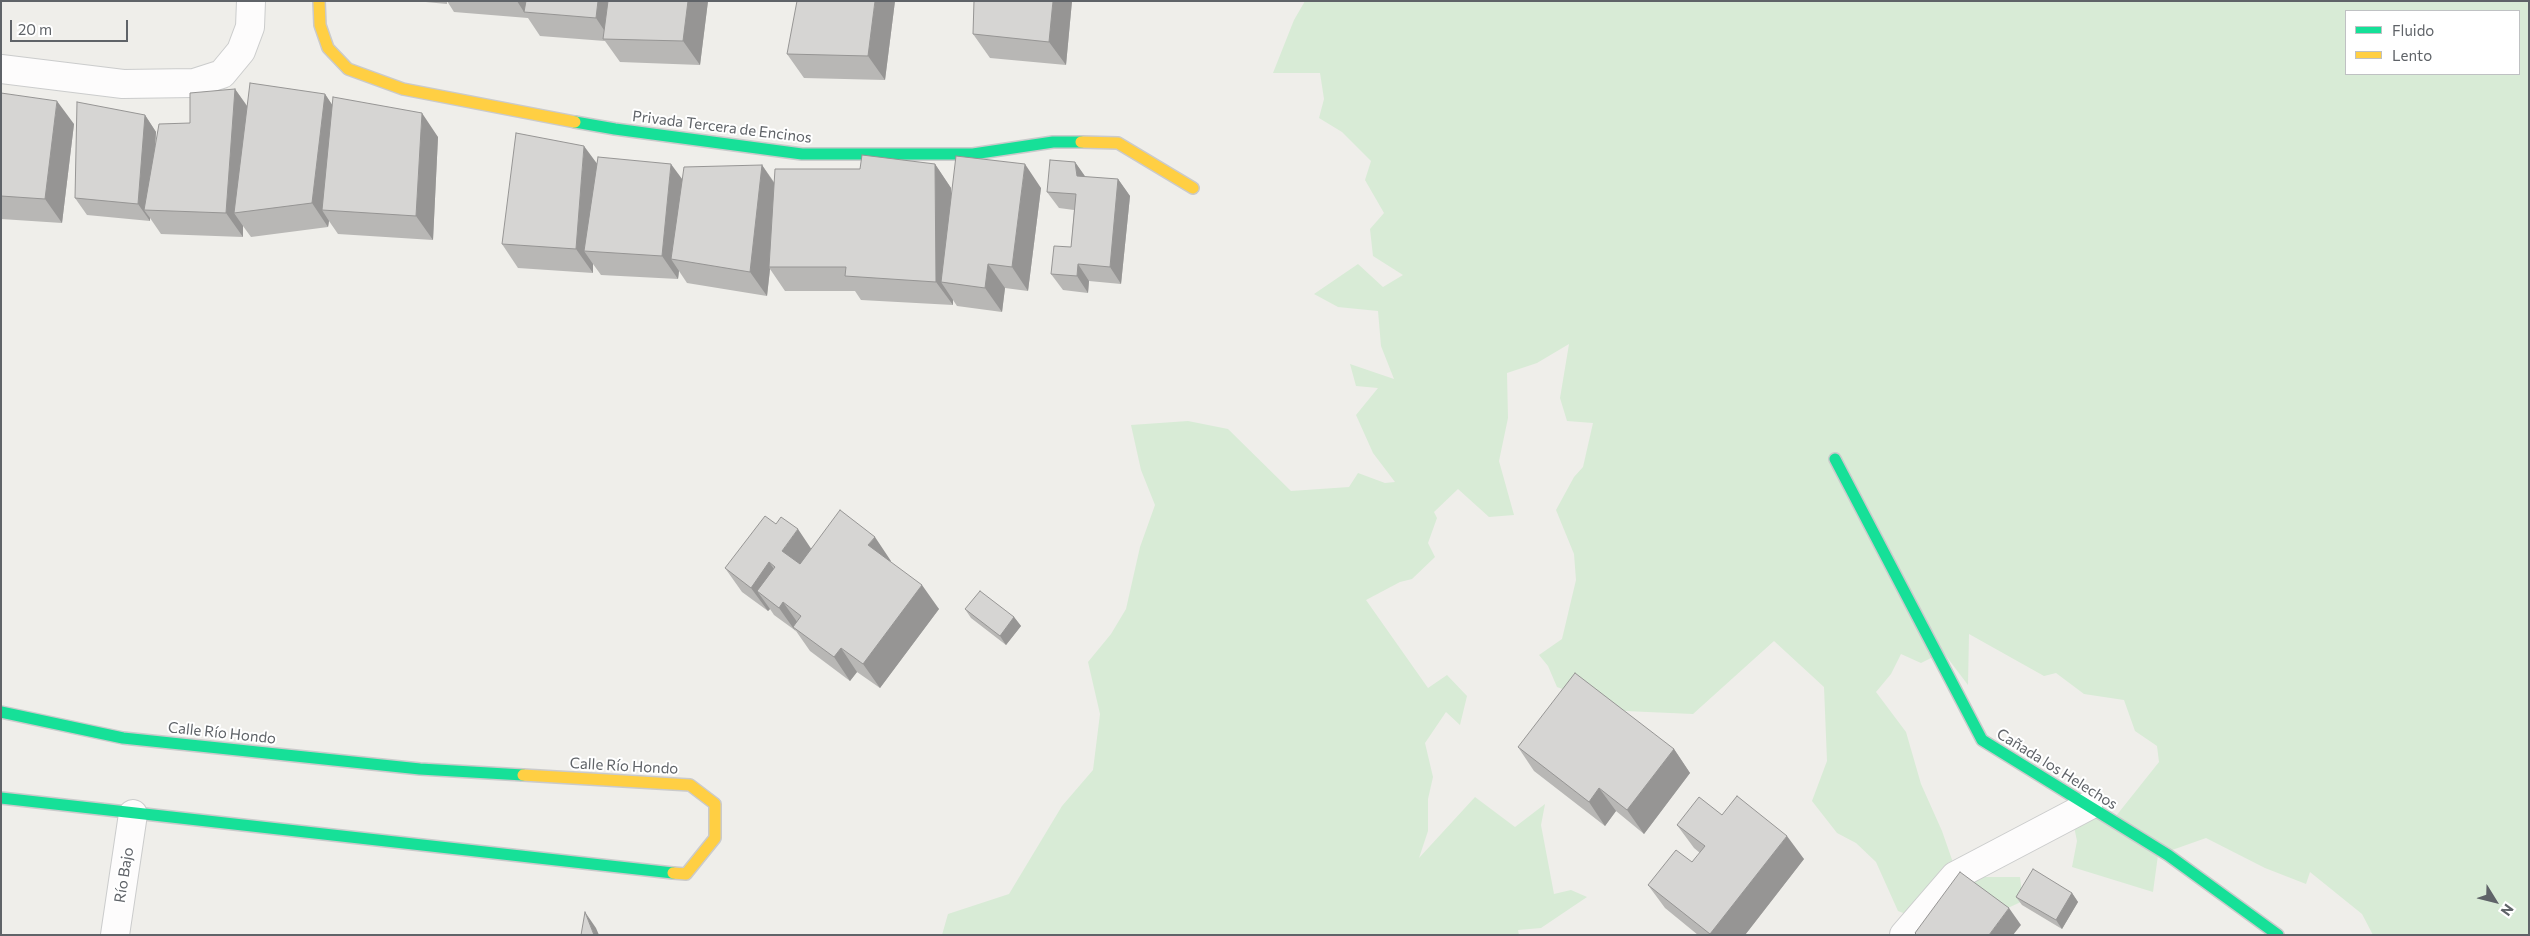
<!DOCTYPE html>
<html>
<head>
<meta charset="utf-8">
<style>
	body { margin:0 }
	#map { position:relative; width:2530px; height:936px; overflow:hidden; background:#efeeea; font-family:Commissioner,sans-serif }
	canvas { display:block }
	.frame { position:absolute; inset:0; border:2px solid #5f6368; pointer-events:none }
	.legend { position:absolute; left:2345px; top:10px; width:175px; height:65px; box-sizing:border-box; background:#fff; border:1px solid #bfc1c3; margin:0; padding:6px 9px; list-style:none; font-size:15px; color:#5f6368 }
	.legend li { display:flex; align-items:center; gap:10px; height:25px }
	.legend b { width:25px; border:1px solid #bfc1c3 }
	.north { position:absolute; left:2470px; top:876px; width:50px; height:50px; -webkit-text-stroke:4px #fff; paint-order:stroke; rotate:126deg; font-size:14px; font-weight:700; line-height:20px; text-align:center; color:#5f6368 }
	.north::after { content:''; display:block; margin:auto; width:18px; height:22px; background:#5f6368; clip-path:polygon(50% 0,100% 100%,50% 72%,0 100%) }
	.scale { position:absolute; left:10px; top:20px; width:118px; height:22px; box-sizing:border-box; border:2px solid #5f6368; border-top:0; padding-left:6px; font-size:15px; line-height:18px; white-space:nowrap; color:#5f6368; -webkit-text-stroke:4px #fff; paint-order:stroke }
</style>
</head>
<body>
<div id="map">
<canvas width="2530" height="936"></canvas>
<div class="frame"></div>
<ul class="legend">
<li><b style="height:6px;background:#16e098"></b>Fluido</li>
<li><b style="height:6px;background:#ffcf43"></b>Lento</li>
</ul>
<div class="north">N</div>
<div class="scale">20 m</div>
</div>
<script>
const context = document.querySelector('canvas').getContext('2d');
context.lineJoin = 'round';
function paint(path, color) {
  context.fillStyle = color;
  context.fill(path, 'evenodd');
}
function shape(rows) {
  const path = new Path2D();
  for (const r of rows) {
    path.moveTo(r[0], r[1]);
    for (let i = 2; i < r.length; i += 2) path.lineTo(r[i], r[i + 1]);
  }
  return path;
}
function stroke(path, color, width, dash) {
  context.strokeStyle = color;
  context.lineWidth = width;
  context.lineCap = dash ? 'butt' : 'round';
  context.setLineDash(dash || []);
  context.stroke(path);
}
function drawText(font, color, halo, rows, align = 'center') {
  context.font = font + ' Commissioner,sans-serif';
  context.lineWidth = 4;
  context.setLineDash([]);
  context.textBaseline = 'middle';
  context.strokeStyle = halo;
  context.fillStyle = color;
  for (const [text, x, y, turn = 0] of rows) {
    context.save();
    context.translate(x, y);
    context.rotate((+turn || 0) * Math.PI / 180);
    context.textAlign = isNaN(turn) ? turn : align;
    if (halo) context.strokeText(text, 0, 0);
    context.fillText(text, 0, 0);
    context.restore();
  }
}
paint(shape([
	[1305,1,2529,1,2529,935,2373,935,2362,914,2310,872,2306,884,2265,868,2206,838,2158,855,2153,892,2072,867,2077,841,2070,807,2116,816,2159,762,2157,746,2135,731,2124,700,2084,694,2056,673,2044,676,1969,634,1968,685,1943,652,1921,663,1901,654,1891,674,1876,692,1906,732,1921,784,1942,831,1957,874,1974,877,2020,877,2023,901,1997,913,1940,927,1898,911,1876,862,1856,843,1837,833,1812,801,1827,761,1824,687,1774,641,1693,714,1625,711,1557,687,1548,666,1539,655,1562,639,1576,580,1574,554,1556,510,1574,477,1583,467,1593,423,1567,421,1560,398,1569,344,1537,363,1507,373,1508,418,1499,461,1514,515,1489,517,1458,489,1434,512,1437,518,1428,543,1435,557,1412,579,1400,582,1366,600,1428,688,1447,675,1467,696,1460,725,1446,712,1425,743,1433,777,1428,799,1428,831,1419,858,1475,797,1515,827,1545,804,1541,825,1554,894,1571,890,1587,897,1541,928,1518,930,1519,935,942,935,948,914,1009,894,1062,806,1093,770,1100,714,1088,662,1111,634,1126,609,1140,547,1155,505,1141,470,1131,425,1188,421,1228,429,1291,491,1349,487,1358,473,1385,483,1395,482,1373,453,1356,415,1378,388,1356,386,1350,364,1394,379,1381,346,1378,311,1338,307,1314,294,1358,264,1383,287,1403,275,1373,256,1370,229,1384,213,1365,180,1371,161,1342,132,1319,118,1324,99,1320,73,1273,73,1294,20],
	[2346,11,2519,11,2519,74,2346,74]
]), '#d8ebd6');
const street = shape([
	[1,69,123,84,194,83,222,74,241,51,250,27,251,1],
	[115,935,133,814],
	[1904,935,1955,876,2088,806]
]);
const fast = shape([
	[575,122,615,129,802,154,973,154,1053,142,1081,142],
	[1835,459,1982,740,2168,855,2278,935],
	[1,712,123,738,420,769,523,775],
	[1,798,673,873]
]);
const slow = shape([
	[319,1,320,25,328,48,348,69,403,89,575,122],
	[1081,142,1118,143,1193,188],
	[523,775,690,785,715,804,715,838,686,874,673,873]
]);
stroke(street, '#cbcccc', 30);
stroke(fast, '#cacacb', 14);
stroke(slow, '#cacacb', 14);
stroke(street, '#fdfcfc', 28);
stroke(fast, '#16e098', 11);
stroke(slow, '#ffcf43', 11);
paint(shape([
	[415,1,708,1,700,65,620,62,605,41,540,36,528,18,454,12,447,1,447,4],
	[895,1,885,80,804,78,787,54],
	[1072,1,1066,65,990,58,973,34],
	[235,89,248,107,325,94,332,105,438,137,433,240,338,234,329,221,328,227,251,237,243,226,243,237,161,234,150,218,150,221,87,215,75,198,145,115,156,132,155,146,190,123],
	[1,93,74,124,62,223,1,219],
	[1075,162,1085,177,1118,179,1130,196,1121,284,1089,281,1088,293,1063,290,1051,274,1071,247,1074,210,1059,208,1047,192],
	[597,164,682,179,762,165,774,182,860,169,935,164,951,188,951,197,1041,188,1028,291,1005,288,1002,312,957,306,953,300,953,305,861,300,855,291,785,291,770,269,767,296,687,283,679,271,678,279,601,275,593,264,593,273,518,268,502,244],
	[811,549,891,561,890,562,939,609,880,688,857,672,850,681,810,651,796,631,774,615,770,609,768,611,742,592,725,568],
	[965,609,1014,617,1021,626,1006,645,971,618],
	[1518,747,1674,749,1690,773,1644,834,1616,811,1605,826,1534,771],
	[1722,815,1804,859,1745,935,1698,935,1665,908,1648,885,1692,862,1700,853,1694,848,1677,825],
	[2072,893,2078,902,2062,929,2022,905,2016,897]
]), '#b8b7b5');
paint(shape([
	[517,1,531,1,524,12],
	[598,1,618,1,610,39,596,18],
	[688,1,708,1,700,65,683,41],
	[875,1,895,1,885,80,868,56],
	[1053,1,1072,1,1066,65,1049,42],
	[235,89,251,112,234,213,243,226,243,237,226,213],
	[325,94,341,118,322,210,329,221,328,227,312,203],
	[57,101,74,124,62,223,45,199],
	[422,113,438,137,433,240,416,216],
	[145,115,156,132,151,210,144,210,150,218,150,221,138,204],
	[584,146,601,169,584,251,593,264,593,273,576,249],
	[1075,162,1087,179,1077,176],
	[671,164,688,187,671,259,679,271,678,279,662,256],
	[935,164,951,188,953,284,941,282,953,300,953,305,936,282],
	[1025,164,1041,188,1028,291,1012,267],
	[762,165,778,189,769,267,770,269,767,296,750,272],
	[1118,179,1130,196,1121,284,1110,267],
	[988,264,1005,288,1002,312,985,288],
	[1078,264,1089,281,1088,293,1077,276],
	[798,529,814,553,799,575,782,551],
	[875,537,891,561,884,569,868,545],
	[769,562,786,586,757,591,770,609,768,611,751,588],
	[922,585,939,609,880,688,863,664],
	[783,602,800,626,793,627,796,632,779,608],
	[1014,617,1021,626,1006,645,1000,636],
	[841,648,857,672,850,681,834,657],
	[1674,749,1690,773,1644,834,1627,810],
	[1599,788,1616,811,1605,826,1589,802],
	[1787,836,1804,859,1745,935,1711,935,1710,934],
	[2072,893,2078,902,2062,929,2056,920],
	[2009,908,2021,925,2013,935,1989,935],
	[585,912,596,928,599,935,594,935]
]), '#969594');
const building = shape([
	[526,1,598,1,596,18,524,12,526,1],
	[608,1,688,1,683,41,603,39,608,1],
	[797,1,875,1,868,56,787,54,797,1],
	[974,1,1053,1,1049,42,973,34,974,1],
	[250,83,325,94,312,203,234,213,250,83],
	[235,89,226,213,144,210,159,124,190,123,190,93,235,89],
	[1,93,57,101,45,199,1,196,1,93],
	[333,97,422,113,416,216,322,210,333,97],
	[77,102,145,115,138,204,75,198,77,102],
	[516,133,584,146,576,249,502,244,516,133],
	[862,155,935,164,936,282,845,276,846,267,769,267,775,169,860,169,862,155],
	[956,156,1025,164,1012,267,988,264,985,288,941,282,956,156],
	[598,157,671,164,662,256,584,251,598,157],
	[1050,160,1075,162,1077,176,1118,179,1110,267,1078,264,1077,276,1051,274,1054,246,1071,247,1076,194,1047,192,1050,160],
	[762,165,750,272,671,259,684,167,762,165],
	[840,510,875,537,868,545,922,585,863,664,841,648,834,657,793,627,801,616,783,602,779,608,757,591,775,567,769,562,751,588,725,568,765,516,776,524,781,517,798,529,782,551,800,564,840,510],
	[980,591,1014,617,1000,636,965,609,980,591],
	[1575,673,1674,749,1627,810,1599,788,1589,802,1518,747,1575,673],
	[1737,796,1787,836,1710,934,1648,885,1676,850,1692,862,1705,846,1677,825,1699,797,1722,815,1737,796],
	[2033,869,2072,893,2056,920,2016,897,2033,869],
	[1960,872,2009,908,1989,935,1917,935,1915,933,1960,872],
	[585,912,594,935,581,935,585,912]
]);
paint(building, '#d6d5d3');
stroke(building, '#969594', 1);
drawText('15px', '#5f6368', '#fff', [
	["Privada Tercera de Encinos",722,127,7],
	["Calle Río Hondo",222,733,6],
	["Calle Río Hondo",624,766,3],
	["Cañada los Helechos",2057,769,32],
	["Río Bajo",124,875,-81]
]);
</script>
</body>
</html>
